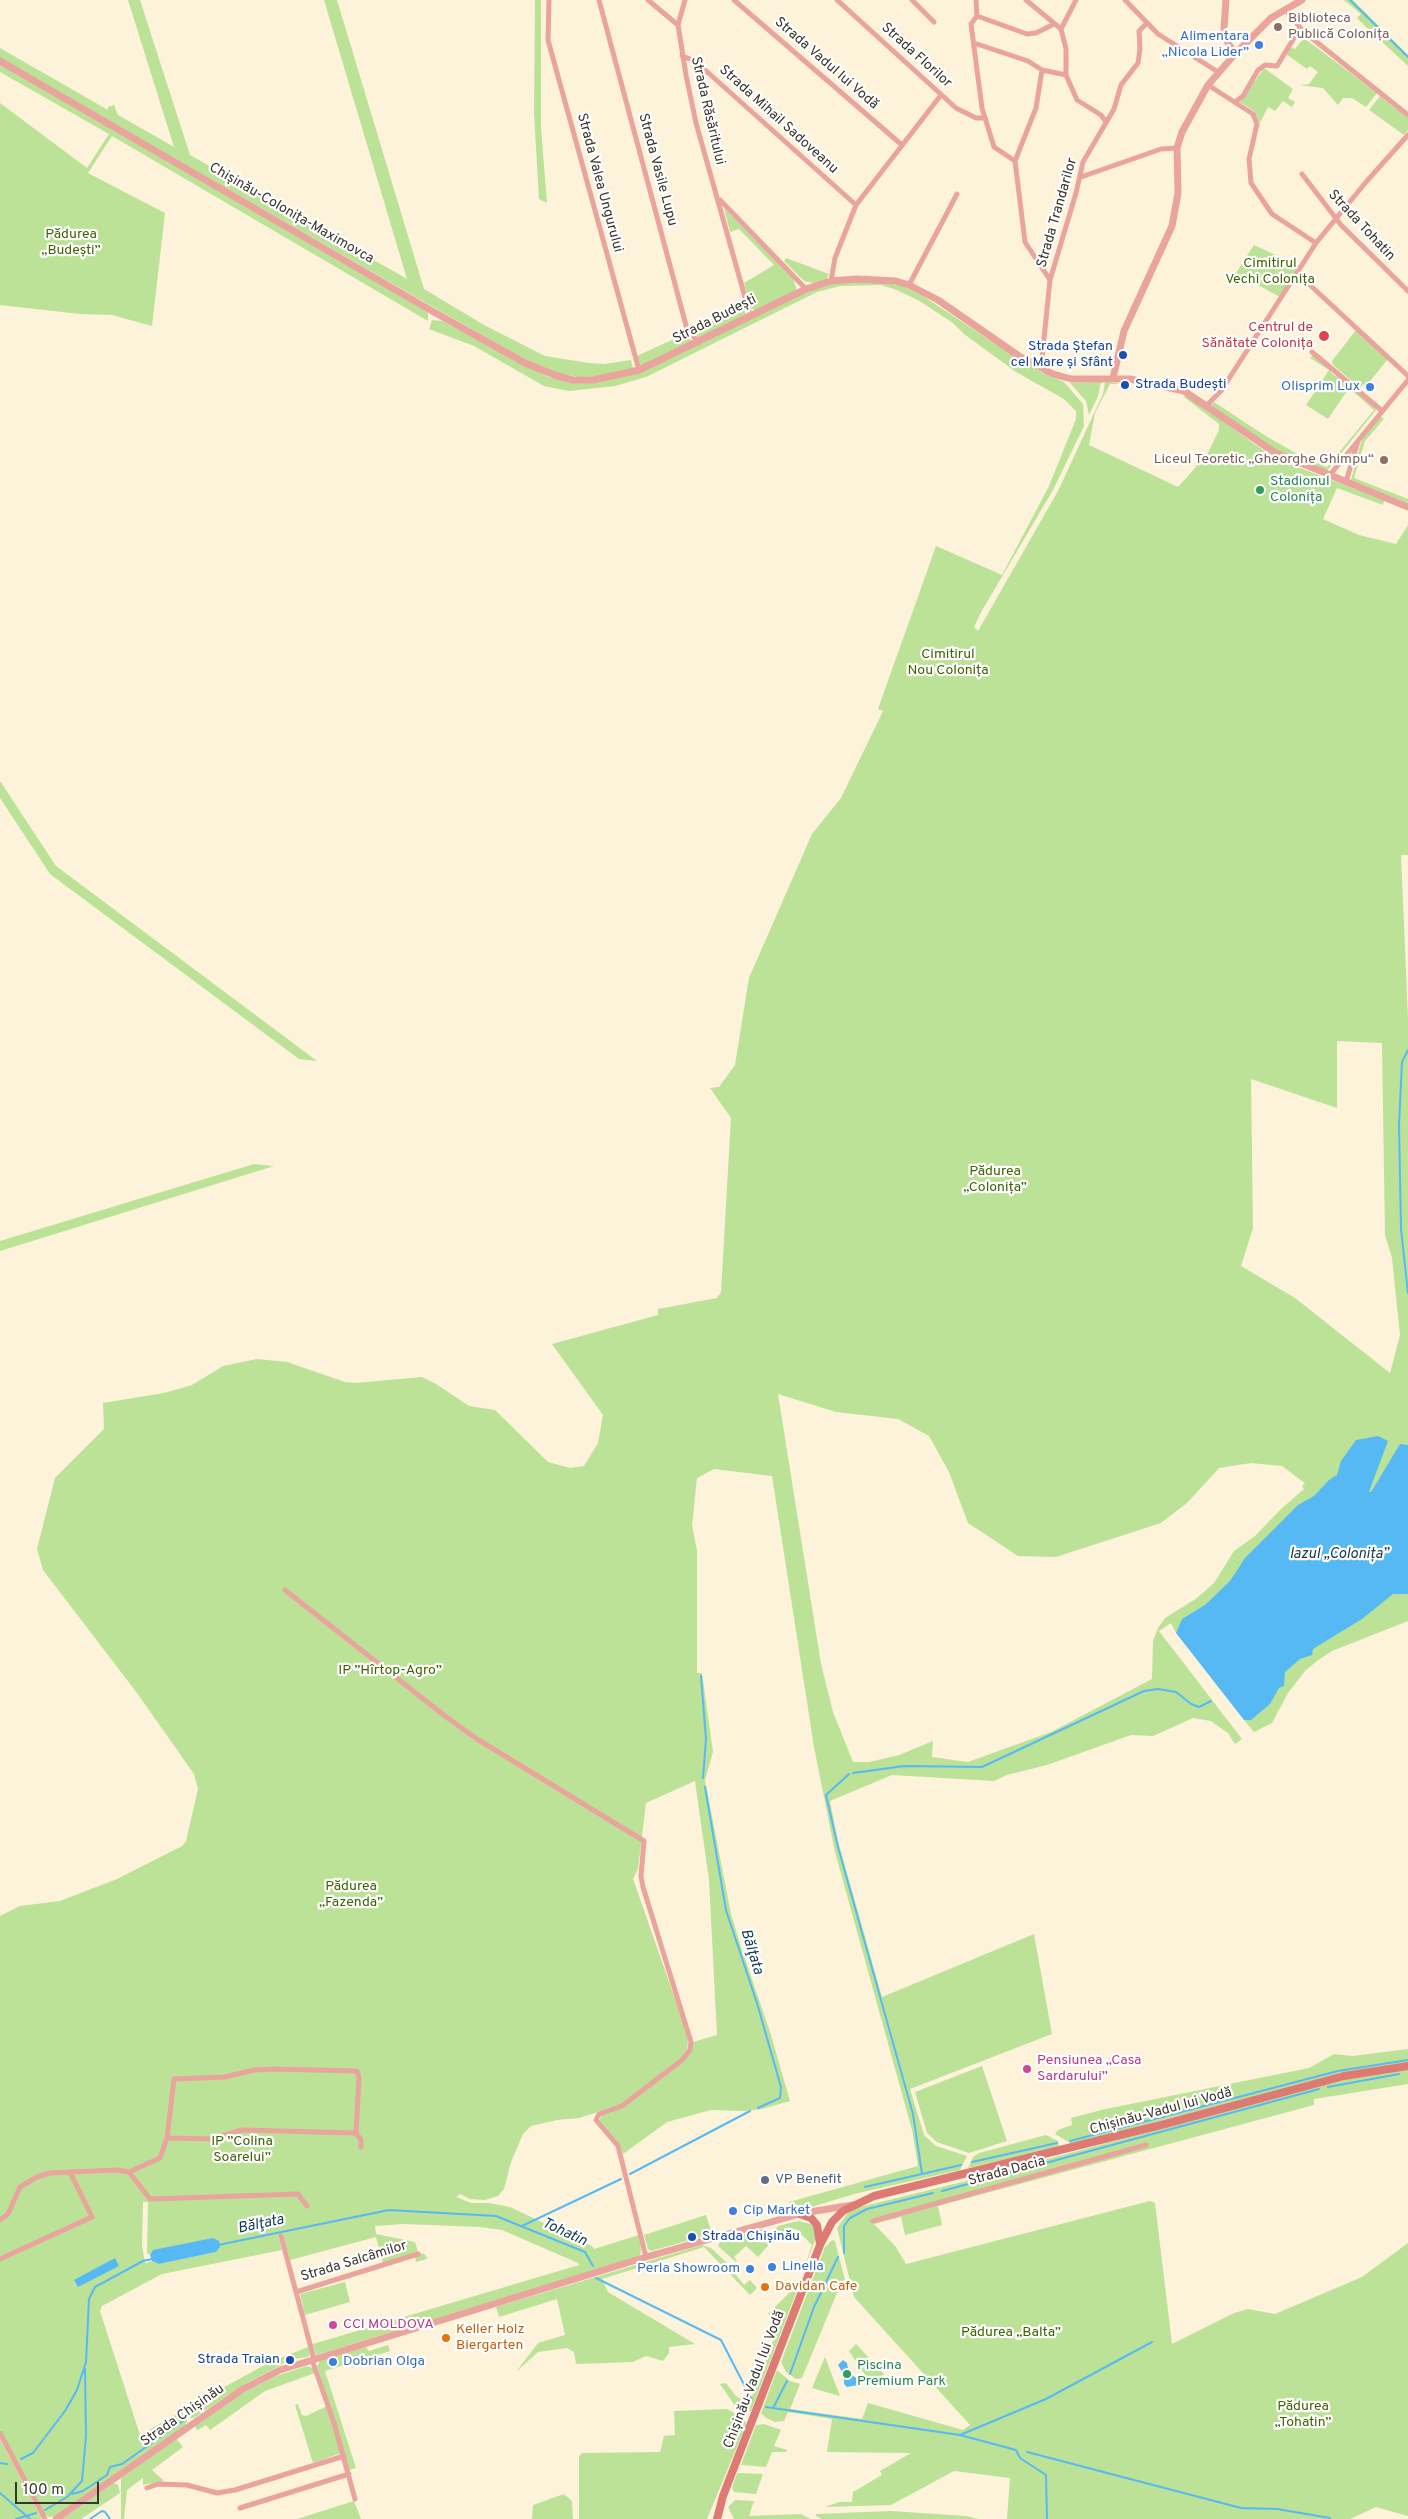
<!DOCTYPE html>
<html>
<head>
<meta charset="utf-8">
<style>
	body { margin:0 }
	#map { position:relative; width:1408px; height:2519px; overflow:hidden; background:#fdf3db; font-family:Overpass,sans-serif }
	canvas { display:block }
	.scale { position:absolute; left:15px; top:2482px; width:84px; height:22px; box-sizing:border-box; border:2px solid #3b362b; border-top:0; padding-left:6px; font-size:15px; line-height:18px; white-space:nowrap; color:#3b362b; -webkit-text-stroke:4px #fff; paint-order:stroke }
</style>
</head>
<body>
<div id="map">
<canvas width="1408" height="2519"></canvas>
<div class="scale">100 m</div>
</div>
<script>
const context = document.querySelector('canvas').getContext('2d');
context.lineJoin = 'round';
function paint(path, color) {
  context.fillStyle = color;
  context.fill(path, 'evenodd');
}
function shape(rows) {
  const path = new Path2D();
  for (const r of rows) {
    path.moveTo(r[0], r[1]);
    for (let i = 2; i < r.length; i += 2) path.lineTo(r[i], r[i + 1]);
  }
  return path;
}
function stroke(path, color, width, dash) {
  context.strokeStyle = color;
  context.lineWidth = width;
  context.lineCap = dash ? 'butt' : 'round';
  context.setLineDash(dash || []);
  context.stroke(path);
}
function drawText(font, color, halo, rows, align = 'center') {
  context.font = font + ' Overpass,sans-serif';
  context.lineWidth = 4.5;
  context.setLineDash([]);
  context.textBaseline = 'middle';
  context.strokeStyle = halo;
  context.fillStyle = color;
  for (const [text, x, y, turn = 0] of rows) {
    context.save();
    context.translate(x, y);
    context.rotate((+turn || 0) * Math.PI / 180);
    context.textAlign = isNaN(turn) ? turn : align;
    if (halo) context.strokeText(text, 0, 0);
    context.fillText(text, 0, 0);
    context.restore();
  }
}
paint(shape([
	[128,0,140,0,190,155,407,279,324,0,337,0,424,289,484,325,545,356,589,363,605,364,631,360,633,369,606,376,579,377,556,373,534,365,0,58,0,48,108,110,108,107,114,105,118,115,174,147],
	[535,0,541,0,541,128,547,203,539,199,534,113],
	[1344,0,1353,0,1408,55,1408,66,1367,28,1357,18,1361,14],
	[1304,38,1377,93,1366,107,1352,98,1343,98,1338,105,1323,88,1300,85,1309,84,1318,72,1310,66,1307,69,1286,54,1291,47,1295,49],
	[0,64,422,309,428,313,428,321,112,136,88,173,165,213,152,326,112,315,80,314,0,305,0,103,87,168,109,134,0,72],
	[1264,68,1293,89,1288,98,1295,102,1292,107,1283,101,1275,111,1268,107,1260,123,1254,111,1240,102],
	[1380,96,1408,118,1408,130,1404,135,1369,110],
	[724,208,793,278,797,290,756,311,751,308,744,283,774,265,739,229,730,232],
	[1254,245,1299,266,1280,297,1236,273],
	[786,258,829,274,826,280,813,283,804,281,784,261],
	[858,281,885,282,903,286,923,296,1012,355,1041,372,1064,382,1083,404,1084,426,1053,490,980,614,974,627,978,631,1058,491,1103,394,1105,382,1122,384,1110,384,1095,413,1089,445,1178,487,1196,467,1198,456,1205,459,1219,430,1219,424,1184,397,1187,395,1257,446,1282,461,1384,500,1383,505,1337,488,1323,519,1359,535,1396,544,1408,525,1408,855,1401,855,1408,1019,1408,1621,1332,1651,1317,1661,1305,1671,1288,1693,1272,1723,1254,1732,1244,1720,1262,1704,1240,1594,1176,1633,1171,1623,1159,1631,1242,1739,1235,1744,1228,1733,1211,1721,1193,1718,1153,1736,1131,1735,1047,1765,1007,1775,994,1781,892,1775,830,1801,838,1841,882,1997,1034,1934,1052,2034,910,2089,924,2135,936,2146,967,2156,960,2170,854,2194,792,2213,789,2202,918,2166,912,2130,835,1852,814,1747,772,1476,714,1469,697,1478,692,1525,697,1551,697,1673,702,1673,713,1752,705,1780,731,1914,741,1947,771,2035,790,2101,762,2109,744,2111,711,2110,667,2122,623,2154,620,2146,599,2121,602,2114,623,2107,682,2061,693,2042,717,2035,709,1880,695,1781,646,1803,638,1869,633,1879,679,2010,688,2040,687,2051,680,2059,620,2105,579,2118,557,2120,531,2126,523,2134,511,2162,504,2189,498,2196,485,2200,470,2199,460,2194,456,2197,471,2203,489,2203,510,2207,592,2246,594,2249,639,2235,641,2250,640,2256,316,2355,313,2344,579,2265,578,2263,502,2230,480,2227,404,2224,375,2226,376,2234,415,2242,418,2252,426,2255,427,2259,416,2262,415,2257,383,2263,376,2237,290,2260,283,2234,278,2236,282,2250,162,2274,102,2306,100,2311,140,2435,182,2411,187,2421,185,2426,56,2516,49,2517,45,2515,0,2429,0,1916,20,1906,60,1901,117,1879,182,1846,186,1841,198,1789,194,1774,137,1693,43,1570,37,1549,55,1478,104,1429,103,1403,164,1393,192,1385,223,1366,257,1359,287,1362,345,1382,355,1383,422,1377,436,1384,469,1406,495,1410,548,1462,570,1468,584,1466,598,1443,603,1415,552,1344,658,1315,658,1309,717,1298,721,1292,731,1118,710,1088,719,1087,735,1065,749,978,812,834,841,798,883,711,878,709,936,546,1002,575,1049,486,1076,419,1076,411,1064,399,1016,372,964,334,953,323,918,300,894,289,881,285,840,286,817,292,646,377,615,386,569,391,544,386,474,346,429,329,432,320,442,321,549,377,571,383,600,382,641,371,803,293,832,284],
	[1337,1041,1382,1043,1385,1235,1392,1258,1400,1335,1390,1373,1295,1298,1241,1266,1253,1228,1251,1079,1337,1108],
	[778,1394,836,1412,898,1419,929,1436,949,1472,968,1523,1018,1556,1056,1557,1161,1523,1187,1503,1219,1468,1251,1463,1282,1466,1305,1483,1302,1486,1304,1489,1281,1509,1255,1536,1234,1551,1214,1583,1197,1598,1165,1618,1158,1628,1153,1641,1152,1679,1051,1732,968,1762,932,1757,933,1741,899,1755,869,1762,853,1762,833,1712,821,1664],
	[143,2202,148,2202,147,2253,150,2255,153,2250,216,2252,159,2264,152,2261,145,2263,142,2245],
	[743,307,746,315,699,339,691,330],
	[1356,330,1388,359,1366,386,1363,384,1360,388,1333,365,1332,361],
	[685,334,693,342,641,366,637,356],
	[1314,355,1332,370,1331,372,1334,375,1348,383,1346,386,1350,385,1374,406,1376,410,1326,472,1272,448,1211,405,1214,402,1264,435,1306,459,1327,467,1374,410,1349,388,1328,419,1306,405,1329,370,1310,358],
	[1101,382,1098,396,1089,415,1086,401,1070,383],
	[1380,416,1384,419,1365,441,1354,478,1408,499,1408,503,1351,480,1362,439],
	[0,781,56,866,317,1061,299,1059,50,874,0,798],
	[254,1164,274,1166,0,1251,0,1241],
	[1408,2049,1408,2063,1350,2071,1072,2144,1055,2134,1058,2130,1072,2125,1071,2118,1101,2110,1309,2068,1334,2054,1353,2056],
	[982,2066,1007,2141,969,2153,937,2142,927,2133,915,2092],
	[1408,2069,1408,2084,1314,2099,1314,2105,938,2206,942,2225,905,2235,901,2217,874,2224,896,2247,906,2264,1150,2201,1155,2203,1172,2344,1234,2313,1248,2309,1275,2314,1362,2277,1408,2243,1408,2516,1376,2507,1350,2519,1007,2519,1010,2478,954,2471,891,2505,825,2507,839,2502,852,2502,853,2492,882,2475,880,2471,911,2453,827,2452,832,2419,788,2412,784,2421,775,2422,766,2418,761,2413,777,2370,790,2381,800,2384,790,2409,862,2419,868,2403,963,2430,970,2425,854,2297,837,2228,847,2214,856,2208,966,2181,1334,2082,1374,2073],
	[1046,2135,1058,2141,1059,2147,968,2168,973,2157,979,2153],
	[706,2215,712,2234,651,2251,648,2249,644,2235],
	[798,2221,810,2224,815,2227,817,2235,801,2278,812,2245,796,2229,778,2233,775,2230,778,2226],
	[763,2229,767,2231,773,2240,758,2257,746,2246,734,2257,737,2261,736,2262,718,2246,721,2240],
	[832,2240,835,2241,845,2280,842,2281,802,2378,796,2379,786,2372,781,2362,825,2247],
	[702,2245,711,2248,725,2261,744,2285,750,2280,757,2288,750,2295,704,2247,602,2279,608,2292,695,2344,669,2347,669,2353,663,2361,646,2356,633,2362,576,2364,574,2352,567,2348,538,2352,516,2372,538,2343,565,2335,557,2299,499,2317,496,2307],
	[345,2282,350,2302,305,2315,300,2294],
	[793,2284,798,2288,751,2411,738,2410,720,2384,726,2383,736,2396,749,2404,779,2326,768,2314,793,2289,791,2286],
	[856,2344,884,2374,872,2385,849,2351],
	[388,2345,390,2351,325,2371,356,2468,349,2470,317,2366,320,2361,366,2347,369,2351],
	[308,2347,311,2353,308,2357,294,2359,293,2357,283,2360,284,2363,272,2370,245,2384,194,2418,190,2418,186,2408,270,2362],
	[825,2357,840,2396,812,2388],
	[307,2366,313,2368,315,2373,265,2391,210,2430,206,2425,198,2430,196,2429,195,2426,243,2393,276,2376],
	[298,2404,302,2415,306,2416,327,2406,341,2453,313,2463,295,2405],
	[727,2409,743,2418,746,2422,746,2425,707,2519,579,2519,579,2456,582,2453,660,2452,664,2436,675,2435,674,2411],
	[764,2424,781,2430,774,2446,787,2450,786,2452,772,2452,766,2467,741,2465,756,2425],
	[176,2438,183,2447,152,2470,164,2481,143,2485,143,2478,127,2490,124,2519,121,2519,121,2478],
	[0,2439,41,2517,41,2519,0,2519],
	[737,2473,763,2474,756,2494,734,2492,732,2488],
	[114,2483,118,2485,120,2493,81,2519,62,2519],
	[564,2494,572,2501,573,2519,532,2519,533,2505],
	[735,2500,754,2501,749,2516,801,2514,811,2519,734,2519,728,2507],
	[354,2501,361,2519,297,2519],
	[891,2511,966,2516,979,2519,822,2519,816,2516,816,2514]
]), '#bbe297');
paint(shape([
	[1378,1436,1388,1441,1369,1492,1371,1492,1400,1444,1408,1445,1408,1594,1393,1594,1362,1619,1313,1649,1312,1655,1300,1659,1285,1672,1284,1686,1279,1688,1270,1704,1251,1720,1244,1720,1176,1633,1182,1619,1205,1605,1230,1581,1245,1558,1298,1505,1314,1496,1329,1480,1337,1475,1341,1461,1356,1440],
	[213,2238,219,2241,220,2247,216,2252,159,2264,152,2261,150,2255,153,2250],
	[115,2258,119,2266,78,2287,74,2280],
	[843,2360,847,2363,849,2373,859,2380,858,2385,847,2387,844,2384,844,2375,838,2365]
]), '#57b9f4');
stroke(shape([
	[1350,0,1408,57],
	[1408,1050,1402,1062,1399,1125,1401,1229,1408,1293],
	[701,1676,706,1739,703,1778],
	[853,1773,904,1766,982,1767,1144,1691,1158,1689,1176,1692,1191,1704,1199,1707,1211,1701],
	[849,1774,826,1795,838,1847,913,2114,922,2174],
	[705,1787,726,1910,757,2003,781,2087,780,2098,758,2108],
	[1328,2087,1399,2074],
	[1070,2141,1338,2071,1408,2060],
	[972,2162,1057,2143],
	[630,2174,750,2111],
	[865,2187,961,2165],
	[942,2191,1319,2089],
	[522,2226,621,2179],
	[218,2245,389,2210,496,2216,585,2252,593,2266],
	[844,2253,844,2226,850,2218,867,2209,933,2193],
	[596,2278,721,2340,752,2400],
	[790,2374,814,2307,838,2257],
	[766,2407,960,2435,1016,2450,1020,2458,1046,2475,1047,2519],
	[773,2408,787,2381],
	[960,2435,1046,2399,1152,2342],
	[1027,2452,1241,2508,1277,2509,1330,2518],
	[21,2459,33,2453,65,2411,77,2390,86,2362,89,2299,95,2287,143,2261,152,2259],
	[0,2463,7,2464],
	[0,2493,30,2519],
	[72,2494,83,2491,107,2475,110,2467,122,2464,183,2421],
	[45,2510,67,2497,82,2481,86,2436,85,2369],
	[16,2519,36,2513],
	[90,2519,102,2511,105,2512,110,2519]
]), '#57b9f4', 2);
stroke(shape([
	[549,0,548,40,639,370],
	[599,0,687,329,699,343],
	[648,0,678,25],
	[685,0,678,25,686,75,696,123,750,315],
	[734,0,902,145],
	[837,0,956,108,976,118,985,118],
	[912,0,934,22],
	[976,0,977,16,971,24,982,108,994,147,1015,161],
	[1026,0,1061,29],
	[1076,0,1061,29,1066,49,1066,75,1077,100,1101,115,1106,122],
	[1125,0,1158,34,1218,72],
	[1285,9,1304,32,1408,115],
	[977,16,1027,34,1036,33,1054,24],
	[974,43,1028,61,1042,70,1066,75],
	[682,56,695,61,856,205],
	[1042,70,1036,108,1015,161,1025,242,1050,280],
	[1208,85,1253,114,1257,124,1249,159,1251,183,1272,214,1316,243],
	[1235,102,1243,96,1258,70,1265,65,1277,66,1300,28],
	[1302,174,1341,225,1408,291],
	[1081,177,1161,149,1177,148],
	[720,200,806,289],
	[1297,273,1408,376],
	[831,281,835,258,856,205,941,95],
	[909,285,957,194],
	[1312,352,1381,410],
	[1041,368,1050,280,1076,193,1083,162,1114,109,1121,85,1138,63,1140,49,1139,31,1147,23],
	[1207,405,1221,391,1316,243,1366,182,1408,135],
	[1329,476,1408,380],
	[1346,482,1358,441],
	[285,1590,445,1716,477,1739,644,1841,641,1876,643,1887,691,2042,690,2050,682,2060,622,2106,599,2114,596,2120,618,2146,646,2257],
	[167,2138,174,2079,225,2077,254,2070,274,2069,357,2071,359,2078,356,2133],
	[129,2172,150,2199,298,2194,307,2206],
	[0,2220,8,2214,20,2187,37,2177,50,2173,70,2172],
	[873,2221,1146,2145],
	[281,2236,314,2359],
	[0,2259,92,2217,70,2172,117,2170,129,2172,160,2158,167,2138,213,2139,242,2130,356,2133,361,2140,361,2147],
	[296,2292,418,2254],
	[312,2360,334,2423,355,2499],
	[0,2433,45,2519],
	[147,2488,158,2484,187,2485,217,2493,235,2490,344,2456],
	[240,2508,349,2474]
]), '#e9a49e', 5);
stroke(shape([
	[1226,0,1224,28,1228,43,1235,54],
	[0,61,432,311,525,363,557,376,573,380,593,380,639,370,806,289,831,281,857,279,896,281,909,285,938,300,1019,356,1053,374,1071,379,1130,379,1184,391,1274,452,1408,507],
	[1113,378,1124,331,1172,226,1178,193,1177,148,1182,132,1208,85,1235,54,1271,18,1302,0],
	[56,2519,243,2389,280,2370,646,2257,803,2213,853,2205]
]), '#e9a49e', 7);
stroke(shape([
	[800,2214,811,2218,817,2225,820,2244],
	[717,2519,723,2496,820,2245,832,2222,843,2211,874,2196,1165,2124,1344,2076,1408,2066]
]), '#de7a74', 8);
for (const [x, y, r, color] of [
	[1278,27,5,"#8d6e63"],
	[1259,45,5,"#3f7fe0"],
	[1324,336,6,"#e0444e"],
	[1123,355,5,"#1a4fb4"],
	[1125,385,5,"#1a4fb4"],
	[1370,387,5,"#3f7fe0"],
	[1384,460,5,"#8d6e63"],
	[1260,490,5,"#2e9e5b"],
	[1027,2069,5,"#d1479c"],
	[765,2180,5,"#5c6f8a"],
	[733,2211,5,"#3f7fe0"],
	[692,2237,5,"#1a4fb4"],
	[772,2267,5,"#3f7fe0"],
	[750,2269,5,"#3f7fe0"],
	[765,2287,5,"#e8710a"],
	[333,2325,5,"#d1479c"],
	[446,2338,5,"#e8710a"],
	[290,2360,5,"#1a4fb4"],
	[333,2362,5,"#3f7fe0"],
	[847,2374,5,"#2e9e5b"]
]) {
  const dot = new Path2D();
  dot.arc(x, y, r, 0, 2 * Math.PI);
  context.fillStyle = color;
  context.fill(dot);
  stroke(dot, '#fff', 2);
}
drawText('14px', '#785e54', '#fff', [
	["Biblioteca",1288,19],
	["Publică Colonița",1288,35],
	["Liceul Teoretic „Gheorghe Ghimpu“",1374,460,"right"]
], 'left');
drawText('14px', '#366cbe', '#fff', [
	["Alimentara",1249,37],
	["„Nicola Lider”",1249,53],
	["Olisprim Lux",1360,387],
	["Cip Market",743,2211,"left"],
	["Linella",782,2267,"left"],
	["Perla Showroom",740,2269],
	["Dobrian Olga",343,2362,"left"]
], 'right');
drawText('14px', '#3b362b', '#fff', [
	["Strada Florilor",916,56,42],
	["Strada Vadul lui Vodă",826,64,41],
	["Strada Răsăritului",707,111,77],
	["Strada Mihail Sadoveanu",778,120,42],
	["Strada Vasile Lupu",657,170,75],
	["Strada Valea Ungurului",599,183,75],
	["Strada Trandarilor",1058,213,-74],
	["Chișinău-Colonița-Maximovca",291,214,30],
	["Strada Tohatin",1361,226,47],
	["Strada Budești",715,320,-27],
	["Chișinău-Vadul lui Vodă",1161,2112,-15],
	["Strada Dacia",1007,2172,-15],
	["Strada Salcâmilor",354,2262,-17],
	["Chișinău-Vadul lui Vodă",755,2380,-69],
	["Strada Chișinău",183,2416,-35]
]);
drawText('14px', '#3e6400', '#fff', [
	["Pădurea",71,235],
	["„Budești”",71,251],
	["Cimitirul",1270,264],
	["Vechi Colonița",1270,280],
	["Cimitirul",948,655],
	["Nou Colonița",948,671],
	["Pădurea",995,1172],
	["„Colonița”",995,1188],
	["IP ”Hîrtop-Agro”",390,1671],
	["Pădurea",351,1887],
	["„Fazenda”",351,1903],
	["IP ”Colina",242,2142],
	["Soarelui”",242,2158],
	["Pădurea „Balta”",1011,2333],
	["Pădurea",1303,2407],
	["„Tohatin”",1303,2423]
]);
drawText('14px', '#be3a42', '#fff', [
	["Centrul de",1313,328],
	["Sănătate Colonița",1313,344]
], 'right');
drawText('14px', '#164399', '#fff', [
	["Strada Ștefan",1113,347],
	["cel Mare și Sfânt",1113,363],
	["Strada Budești",1135,385,"left"],
	["Strada Chișinău",702,2237,"left"],
	["Strada Traian",280,2360]
], 'right');
drawText('14px', '#27864d', '#fff', [
	["Stadionul",1270,482],
	["Colonița",1270,498],
	["Piscina",857,2366],
	["Premium Park",857,2382]
], 'left');
drawText('14px', '#b23c85', '#fff', [
	["Pensiunea „Casa",1037,2061],
	["Sardarului”",1037,2077],
	["CCI MOLDOVA",343,2325]
], 'left');
drawText('14px', '#4e5e75', '#fff', [
	["VP Benefit",775,2180]
], 'left');
drawText('14px', '#c56008', '#fff', [
	["Davidan Cafe",775,2287],
	["Keller Holz",456,2330],
	["Biergarten",456,2346]
], 'left');
drawText('italic 15px', '#113a52', '#fff', [
	["Iazul „Colonița”",1339,1555],
	["Bălţata",751,1952,73],
	["Bălţata",261,2225,-12],
	["Tohatin",564,2233,25]
]);
</script>
</body>
</html>
